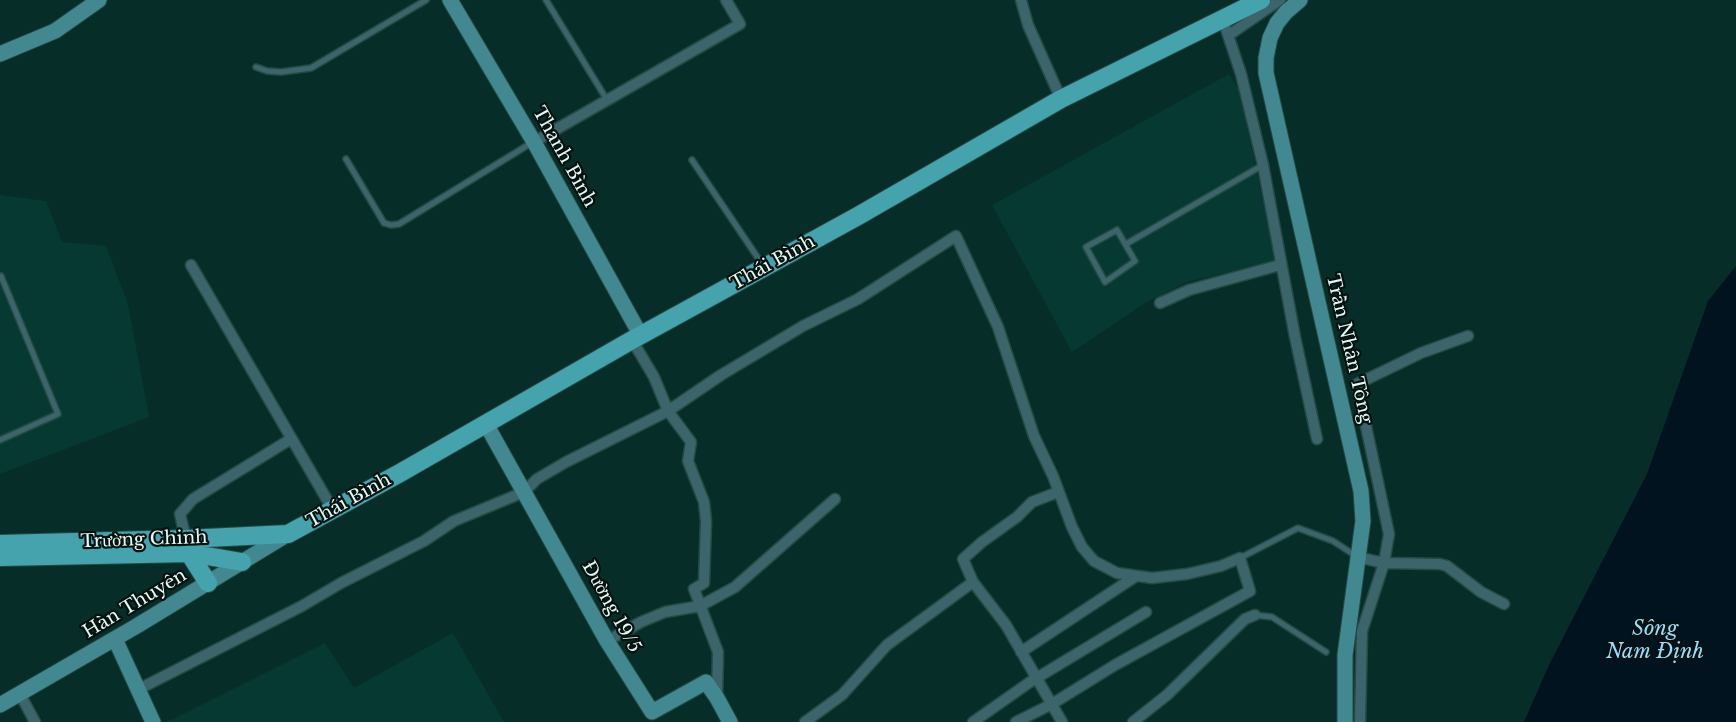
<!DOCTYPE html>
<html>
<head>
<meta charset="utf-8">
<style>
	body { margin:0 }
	canvas { display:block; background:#062d27 }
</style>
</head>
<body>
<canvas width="1736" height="722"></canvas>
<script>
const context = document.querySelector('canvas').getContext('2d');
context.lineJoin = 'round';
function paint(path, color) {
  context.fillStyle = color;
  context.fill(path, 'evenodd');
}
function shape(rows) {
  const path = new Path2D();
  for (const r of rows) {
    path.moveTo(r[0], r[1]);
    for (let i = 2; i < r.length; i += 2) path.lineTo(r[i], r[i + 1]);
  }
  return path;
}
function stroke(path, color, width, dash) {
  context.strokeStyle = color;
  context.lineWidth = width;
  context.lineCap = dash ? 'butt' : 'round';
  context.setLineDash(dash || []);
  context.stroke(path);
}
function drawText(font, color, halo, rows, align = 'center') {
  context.font = font + ' "Libre Baskerville",serif';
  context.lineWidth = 4.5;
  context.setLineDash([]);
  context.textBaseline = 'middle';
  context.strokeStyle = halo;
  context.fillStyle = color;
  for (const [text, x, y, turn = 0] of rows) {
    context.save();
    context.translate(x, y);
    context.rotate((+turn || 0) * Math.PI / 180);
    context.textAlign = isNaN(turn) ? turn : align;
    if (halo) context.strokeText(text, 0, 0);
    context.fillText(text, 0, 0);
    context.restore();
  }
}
paint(shape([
	[1229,74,1239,90,1276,261,1187,282,1145,303,1072,352,992,205],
	[0,195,46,201,62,242,106,246,128,304,149,417,0,474],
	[453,633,504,722,167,722,325,643,354,688]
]), '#053931');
paint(shape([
	[1736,266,1736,722,1524,722,1548,667,1647,474,1708,301]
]), '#00131f');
const lane = shape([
	[546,0,607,100],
	[256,67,267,71,281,72,311,68,426,0],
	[346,159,384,223,391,225,399,224,533,142],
	[692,160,762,264],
	[1117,230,1135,261,1105,282,1086,247,1117,230],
	[1126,244,1263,165],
	[0,440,58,414,1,276],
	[1240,558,1298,528,1333,541,1356,556],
	[1255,615,1272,617,1326,652]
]);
const street = shape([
	[1021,0,1028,25,1061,99],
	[1223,20,1241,74,1263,165,1295,337,1317,439],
	[1229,35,1280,0],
	[534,142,740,24,726,0],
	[191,265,333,510],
	[1160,303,1189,290,1280,265],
	[632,340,654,377,668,411,691,442,688,461,704,502,706,521,704,583,694,589,718,652,717,698],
	[1058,492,1032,502,1017,517,982,542,963,559,973,582,1006,625,1062,722],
	[187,544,180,514,193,499,291,439],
	[1357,557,1384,563,1440,564,1447,566,1481,592,1504,604],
	[607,641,641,622,665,612,700,606,735,587,835,499],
	[1021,652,1136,576],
	[139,689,302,606,341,583,424,541,454,521,524,492,537,479,566,462,668,411,721,375,803,326,858,299,956,236,998,327,1034,436,1053,476,1072,527,1082,547,1094,561,1117,573,1152,578,1187,574,1221,566,1240,558,1250,591,1115,665,1052,704,1016,722],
	[20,694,35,722],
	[805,722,842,695,887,645,973,582],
	[973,722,1030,682,1146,612],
	[1133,722,1167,695,1245,619,1255,615],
	[1360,722,1362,631,1384,563,1389,534,1357,384,1421,353,1468,336]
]);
const secondary = shape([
	[450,0,534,142,641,336],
	[1300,0,1286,12,1277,23,1270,38,1266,58,1266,73,1361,491,1363,521,1345,655,1345,722],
	[0,54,55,31,99,0],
	[486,424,607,641,652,712,706,682,717,698,730,722],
	[115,639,153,722],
	[0,705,135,627,288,534]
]);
const primary = shape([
	[0,544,186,539,288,534,400,473,632,340,858,216,1061,99,1261,0],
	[189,553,208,583],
	[0,557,189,553,242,562]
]);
stroke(lane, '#254a44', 8);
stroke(street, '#254a44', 13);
stroke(secondary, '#254a44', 17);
stroke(primary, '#254a44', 20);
stroke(lane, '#3b656a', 5);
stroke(street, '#3b656a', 10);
stroke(secondary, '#428890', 15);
stroke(primary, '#45a3ae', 18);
drawText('18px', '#e5f9f4', '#041210', [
	["Thanh Bình",564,157,61],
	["Thái Bình",773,263,-29],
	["Trần Nhân Tông",1349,349,77],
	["Thái Bình",349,501,-29],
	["Trường Chinh",144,540,-2],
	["Hàn Thuyên",135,604,-31],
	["Đường 19/5",611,607,61]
]);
drawText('italic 20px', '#9bddfe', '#041210', [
	["Sông",1655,629],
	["Nam Định",1655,652]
]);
</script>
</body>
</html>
